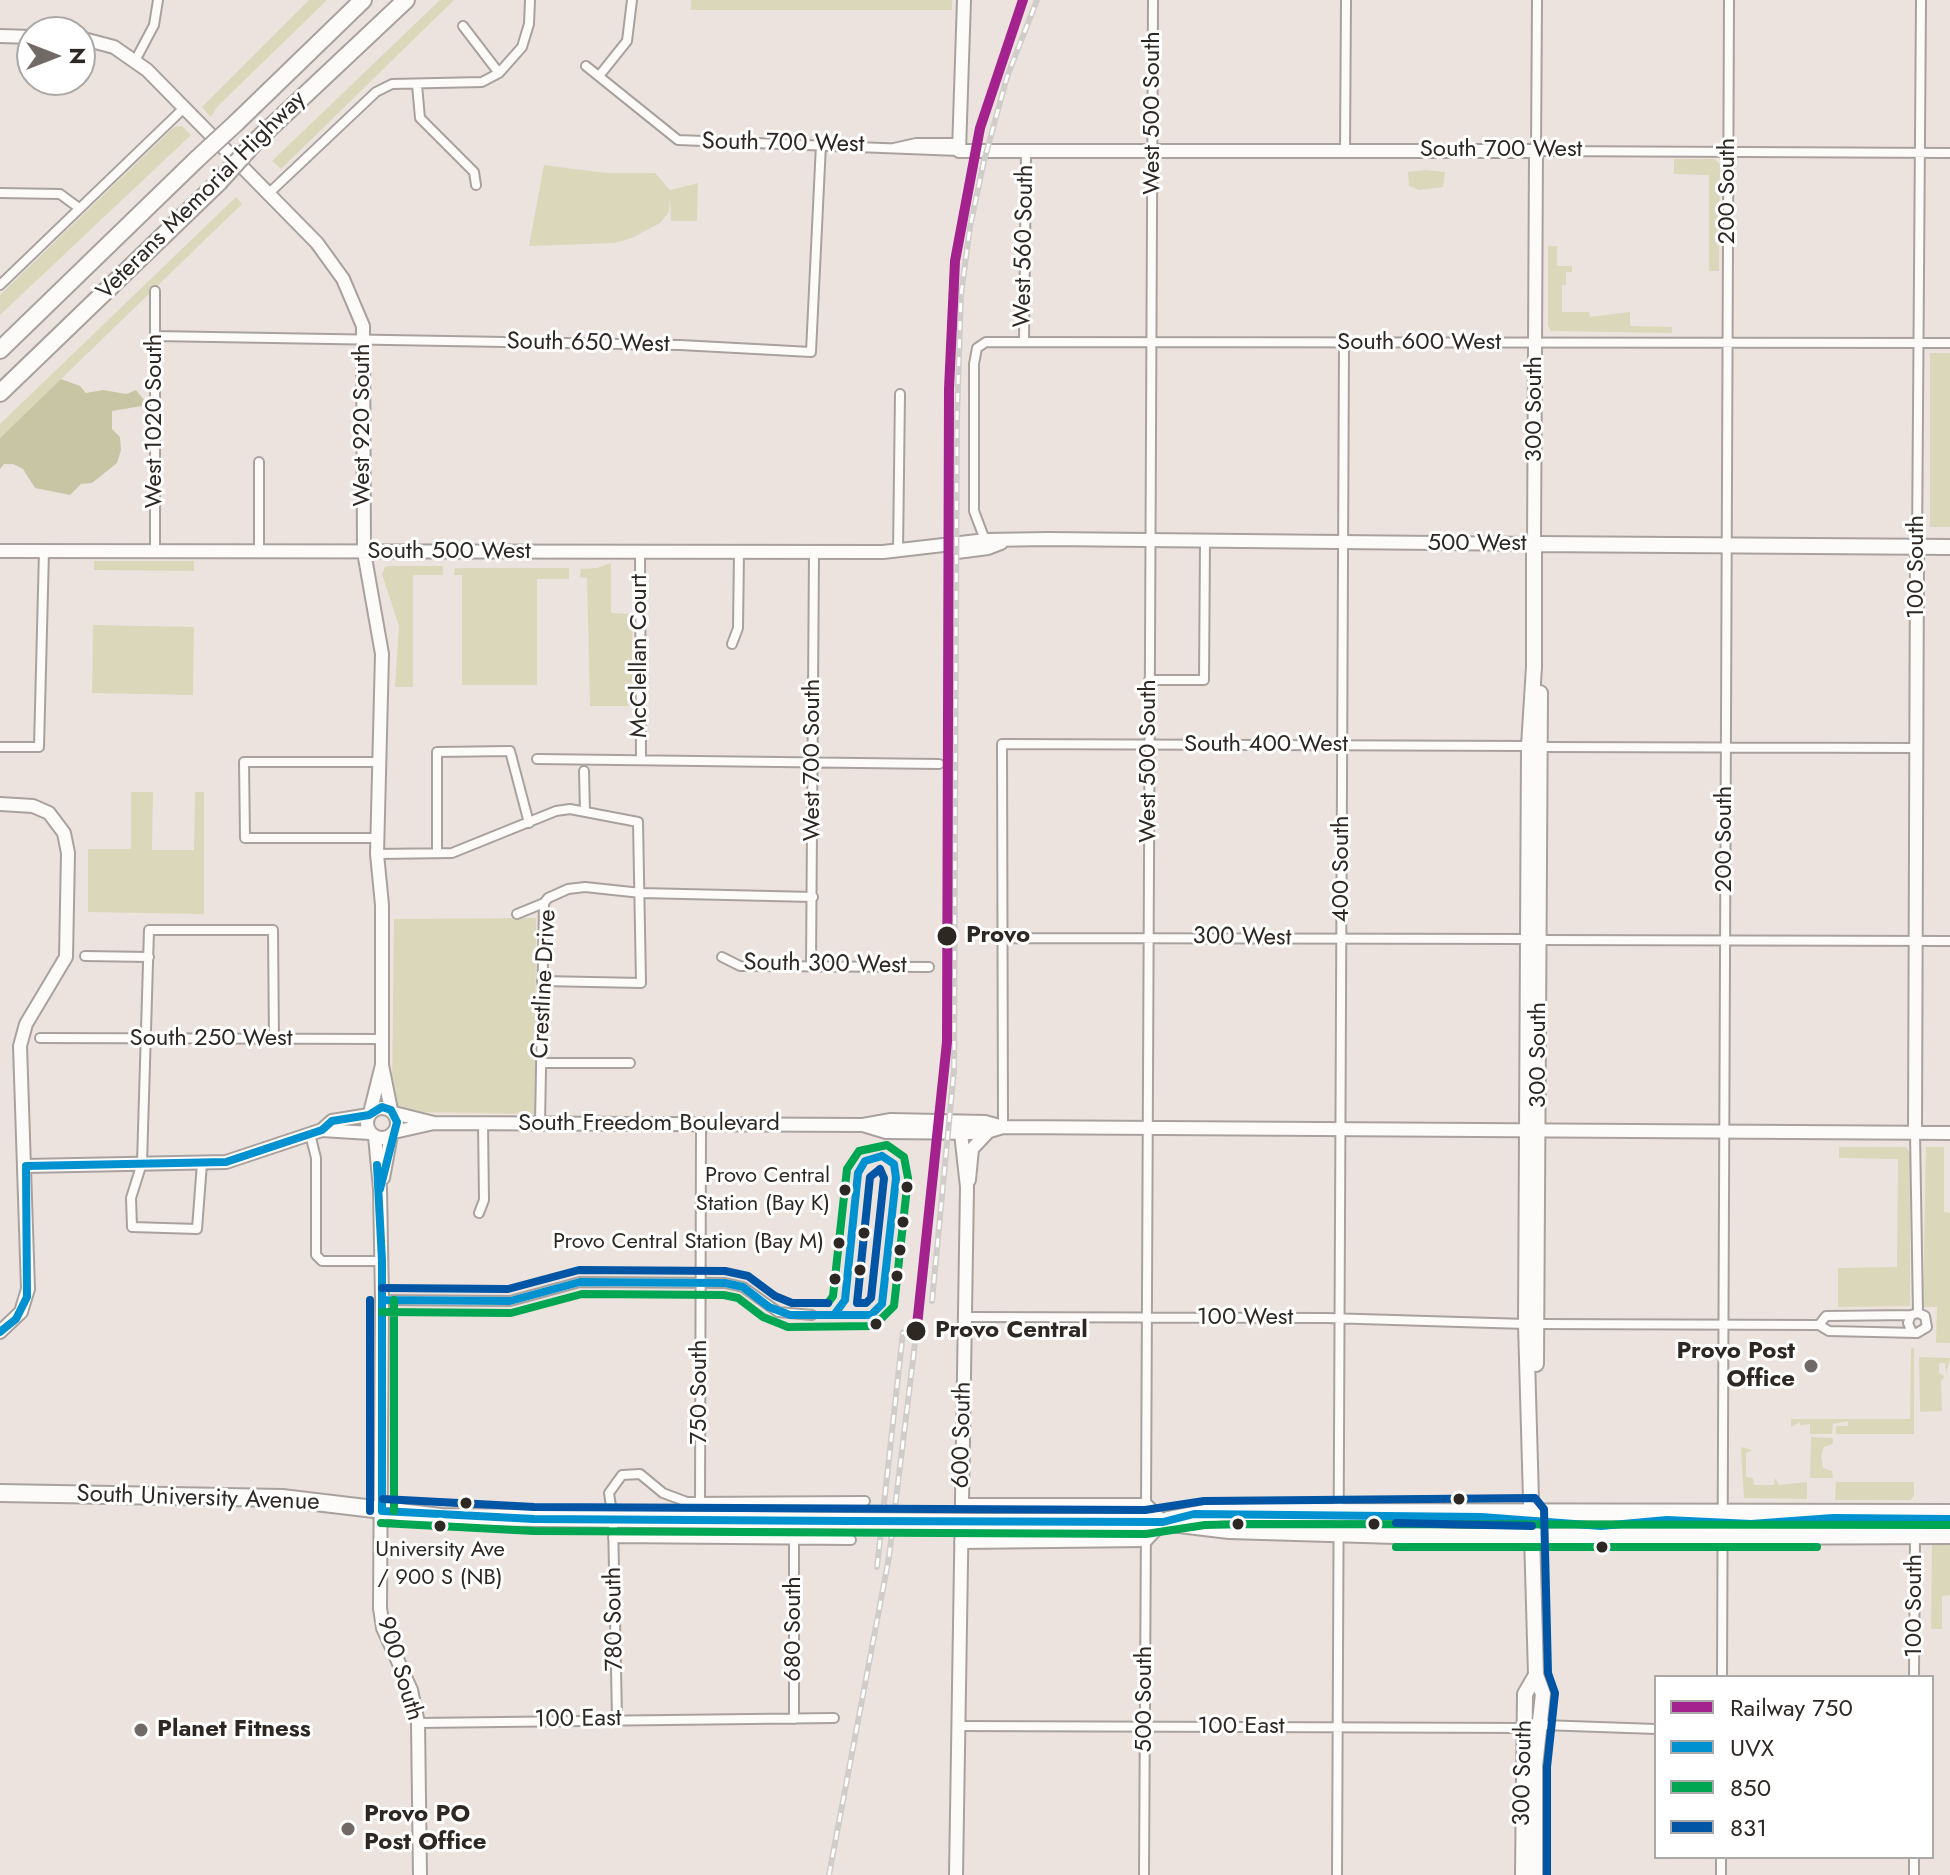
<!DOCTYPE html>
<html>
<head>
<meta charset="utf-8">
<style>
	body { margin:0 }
	#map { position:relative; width:1950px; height:1875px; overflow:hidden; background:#ede3de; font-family:Jost,sans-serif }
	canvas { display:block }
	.legend { position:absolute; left:1654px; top:1675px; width:280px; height:184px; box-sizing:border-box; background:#fff; border:2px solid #aba9a7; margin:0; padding:10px 14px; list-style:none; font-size:24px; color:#2e2824 }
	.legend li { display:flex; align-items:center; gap:16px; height:40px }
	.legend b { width:40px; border:2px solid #aba9a7 }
	.north { position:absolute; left:16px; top:16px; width:80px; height:80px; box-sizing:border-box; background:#fff; border:2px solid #aba9a7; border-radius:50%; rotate:90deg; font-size:22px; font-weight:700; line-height:32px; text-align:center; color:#2e2824 }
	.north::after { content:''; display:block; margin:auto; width:28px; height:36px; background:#716965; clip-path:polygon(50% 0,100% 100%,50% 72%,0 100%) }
</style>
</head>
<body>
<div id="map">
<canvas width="1950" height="1875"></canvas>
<ul class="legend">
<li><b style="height:10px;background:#a4228e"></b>Railway 750</li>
<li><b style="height:10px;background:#0091d0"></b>UVX</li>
<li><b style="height:10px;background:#00a651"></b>850</li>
<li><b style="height:10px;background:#0055a4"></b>831</li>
</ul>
<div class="north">N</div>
</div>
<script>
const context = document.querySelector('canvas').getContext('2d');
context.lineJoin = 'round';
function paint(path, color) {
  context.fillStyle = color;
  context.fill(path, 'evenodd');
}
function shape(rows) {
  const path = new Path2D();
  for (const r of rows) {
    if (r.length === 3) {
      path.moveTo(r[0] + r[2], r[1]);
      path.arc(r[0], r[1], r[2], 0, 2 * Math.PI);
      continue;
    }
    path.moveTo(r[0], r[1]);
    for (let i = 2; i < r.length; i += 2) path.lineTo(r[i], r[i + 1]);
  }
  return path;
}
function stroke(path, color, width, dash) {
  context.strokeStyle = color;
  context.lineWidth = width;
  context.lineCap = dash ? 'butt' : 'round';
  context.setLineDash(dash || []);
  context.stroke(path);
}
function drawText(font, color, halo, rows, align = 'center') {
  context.font = font + ' Jost,sans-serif';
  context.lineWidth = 6;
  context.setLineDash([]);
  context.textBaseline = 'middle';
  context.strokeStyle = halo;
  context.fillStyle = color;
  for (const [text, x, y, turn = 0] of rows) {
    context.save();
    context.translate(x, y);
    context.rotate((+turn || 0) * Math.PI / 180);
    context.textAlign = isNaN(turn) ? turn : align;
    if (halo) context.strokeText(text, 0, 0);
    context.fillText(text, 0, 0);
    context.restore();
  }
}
paint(shape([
	[309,0,327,0,217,107,211,117,202,107],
	[440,0,454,0,281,169,272,161],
	[691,0,952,0,952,10,691,10],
	[182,126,191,135,0,315,0,295,174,127],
	[1674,159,1714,159,1720,164,1719,271,1709,271,1709,175,1674,174],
	[544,165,606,173,655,173,670,190,698,183,697,221,671,221,670,196,669,212,660,223,632,238,615,243,529,246],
	[1425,170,1445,172,1443,187,1419,190,1409,186,1408,172],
	[236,197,242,204,0,438,0,424],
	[1548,246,1557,246,1557,266,1572,266,1572,272,1566,272,1566,285,1562,285,1562,312,1589,312,1590,317,1630,312,1630,326,1672,327,1672,333,1551,331,1548,326],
	[1930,353,1950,353,1950,527,1930,527],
	[94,561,194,561,194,571,94,570],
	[611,563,611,613,632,614,633,706,590,706,587,578,580,577,581,569,597,568],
	[390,566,443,566,443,575,413,575,413,687,395,687,399,626,382,574,385,567],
	[455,568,569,568,569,579,537,579,537,685,462,685,462,575,454,575],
	[93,625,194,627,193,695,92,693],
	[131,792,153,792,152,850,194,850,195,792,204,792,204,914,88,912,88,849,131,849],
	[536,918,535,1114,413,1112,399,1108,392,1091,394,919],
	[1839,1147,1906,1147,1910,1153,1910,1306,1838,1307,1838,1268,1897,1267,1898,1159,1839,1158],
	[1926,1147,1944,1147,1944,1212,1950,1213,1950,1343,1936,1343,1937,1307,1923,1307],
	[1911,1348,1914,1348,1914,1434,1836,1434,1836,1426,1848,1426,1848,1421,1833,1424,1832,1434,1810,1434,1810,1424,1800,1425,1800,1422,1791,1427,1791,1419,1910,1419],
	[1919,1357,1950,1358,1946,1374,1945,1363,1939,1363,1939,1373,1945,1376,1941,1381,1942,1411,1920,1412],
	[1811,1437,1833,1438,1833,1444,1824,1447,1821,1456,1823,1468,1832,1471,1833,1478,1810,1478],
	[1741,1447,1752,1450,1746,1453,1746,1477,1753,1478,1754,1485,1774,1485,1775,1478,1779,1485,1807,1482,1807,1499,1744,1498],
	[1836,1482,1914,1482,1914,1496,1910,1500,1835,1500],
	[1950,1544,1950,1595,1942,1596,1942,1629,1931,1629,1932,1545]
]), '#dad7bb');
paint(shape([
	[61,379,80,386,86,393,103,390,126,394,136,390,145,401,142,406,112,411,112,429,120,437,121,450,117,463,92,483,81,484,70,495,35,488,23,469,13,464,4,464,0,469,0,438]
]), '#c8c5a4');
const street = shape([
	[1537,0,1536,151,1950,153],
	[463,26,499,73],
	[136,59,154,25,158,0],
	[586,66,678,140,959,151],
	[599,76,627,41,632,0],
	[417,85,420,118,474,172,476,185],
	[894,148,916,143,959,143],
	[1345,150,1346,0],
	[0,193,60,194,79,208],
	[267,195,376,92,392,84,482,82,499,73,522,47,529,24,530,0],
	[0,285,184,108],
	[155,336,680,345,811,352,821,144],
	[1024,342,1026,151],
	[985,540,974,511,974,364,977,348,986,342,1950,343],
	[1917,547,1921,0],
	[155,551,155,291],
	[259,551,259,462],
	[898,551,900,394],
	[640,552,641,760],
	[732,644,738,628,739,552],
	[1149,680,1204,680,1205,542],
	[0,747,39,747,44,551],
	[1540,747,1917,748],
	[537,759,939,764],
	[584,771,585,812],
	[377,838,245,838,244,762,378,762],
	[437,853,437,752,510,751,529,823],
	[377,854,452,853,556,811,570,809,638,822,641,983,542,981],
	[517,914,544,903],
	[1003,938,1528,939],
	[1539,940,1950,941],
	[85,956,149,957],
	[722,957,740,966,929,967],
	[811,967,814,553],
	[40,1038,381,1039],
	[541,1063,630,1063],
	[540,1124,544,903,548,898,568,889,585,887,641,893,813,897],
	[1003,1127,1002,744,1529,746],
	[1915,1133,1918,1313],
	[310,1134,316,1158,316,1255,322,1261,382,1261],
	[202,1163,197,1229,132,1227,131,1198,142,1163,149,930,273,930,274,1040],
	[479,1213,484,1200,483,1123],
	[382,1300,510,1301,580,1282,725,1283,743,1287,778,1312,812,1315],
	[965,1317,1327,1318,1526,1324],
	[1538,1324,1819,1325],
	[1819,1325,1829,1331,1917,1333,1927,1327,1925,1316,1918,1313,1911,1315,1908,1323,1911,1330],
	[1819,1325,1826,1316,1911,1315],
	[700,1503,701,1124],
	[1146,1506,1153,0],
	[613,1538,851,1540],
	[794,1539,794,1719],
	[1722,1677,1729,0],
	[1914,1677,1915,1535],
	[617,1719,613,1520,609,1493,622,1475,640,1474,663,1493,687,1502,865,1501],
	[418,1723,834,1718],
	[1542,1725,1656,1729],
	[957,1726,1525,1728],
	[1144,1875,1146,1520],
	[1337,1875,1344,343],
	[1721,1875,1721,1857],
	[1914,1875,1914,1857]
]);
const secondary = shape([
	[0,36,32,37],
	[80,38,114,47,147,70,317,243,343,279,363,326,364,552,382,654,377,854,382,905,382,1065,391,1110],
	[0,551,883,552,986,540,1049,539,1534,544,1536,151,959,151,964,0],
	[957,552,988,548,1001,543],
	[0,804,33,806,49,813,64,833,68,853,66,957,26,1024,20,1046,28,1289,21,1312,0,1332],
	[382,1123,15],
	[370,1113,382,1065],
	[394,1113,434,1123],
	[863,1125,886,1132,983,1133,1003,1127],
	[322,1130,370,1133],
	[394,1132,434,1123,863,1125,891,1120,985,1122,1003,1127,1950,1133],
	[1915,1133,1917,547],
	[375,1136,380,1189,382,1300,380,1608,383,1628,411,1690,418,1723,420,1875],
	[26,1166,226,1162,322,1130,332,1121,369,1115],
	[383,1178,391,1135],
	[969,1180,972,1149,987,1133],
	[961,1542,1146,1540,1163,1522,1146,1505,962,1505],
	[956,1875,967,1187,961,1133]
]);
const primary = shape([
	[1536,1364,1540,693],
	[1523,1875,1525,1694,1536,1675],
	[1535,1875,1535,1766,1543,1694,1536,1675,1526,1324,1529,746,1534,667,1534,544,1950,547]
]);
const highway = shape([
	[236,123,363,0],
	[256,141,406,0],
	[0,350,197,159],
	[0,393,219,182],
	[0,1493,282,1498,441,1517,849,1521],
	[1168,1520,1204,1513,1249,1512,1950,1513],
	[975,1522,1163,1522,1229,1530,1463,1537,1950,1535]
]);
stroke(street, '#a9a19d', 12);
stroke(secondary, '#a9a19d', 16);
stroke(primary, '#a9a19d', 18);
stroke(highway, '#a9a19d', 20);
stroke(street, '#fcfbfa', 8);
stroke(secondary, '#fcfbfa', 12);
stroke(primary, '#fcfbfa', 14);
stroke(highway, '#fcfbfa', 16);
const rail = shape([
	[932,1301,954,1070,957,417,961,295,970,227,984,161,1007,77,1037,0],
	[877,1567,903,1332],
	[829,1875,889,1557,916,1335]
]);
stroke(rail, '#cfccca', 6);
stroke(rail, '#fff', 3, [9]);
const highwayBridge = shape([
	[197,159,236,123],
	[219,182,256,141],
	[849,1521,975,1522]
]);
stroke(highwayBridge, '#a9a19d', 20, []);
stroke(highwayBridge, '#fcfbfa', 16);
stroke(shape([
	[882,1156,894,1164,896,1178,882,1304,871,1315,834,1315,845,1300,858,1173,865,1161,882,1156],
	[377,1165,382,1261,382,1511],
	[382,1300,510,1301,580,1282,725,1283,743,1287,769,1307,790,1315,834,1315],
	[0,1332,16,1319,27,1297,26,1166,226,1162,322,1130,332,1121,369,1115,382,1107,391,1110,397,1122,380,1189],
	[382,1511,534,1519,849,1521,1163,1522,1194,1514,1481,1517,1601,1526,1667,1520,1751,1524,1833,1518,1950,1519]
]), '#0091d0', 8);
stroke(shape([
	[394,1300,394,1511],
	[382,1312,511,1313,582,1294,724,1295,738,1298,763,1317,788,1327,874,1326,894,1306,908,1178,904,1157,887,1145,859,1151,847,1169,833,1296,828,1303],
	[381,1523,534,1531,1146,1534,1205,1525,1249,1524,1950,1525],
	[1396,1547,1817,1547]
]), '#00a651', 8);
stroke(shape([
	[880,1169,884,1178,871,1298,866,1303,857,1303,870,1177,880,1169],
	[382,1288,508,1289,579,1270,725,1271,748,1276,775,1296,792,1303,828,1303],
	[370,1300,370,1511],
	[383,1499,534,1507,1145,1510,1204,1501,1535,1498,1544,1509,1548,1673,1555,1693,1547,1767,1547,1875],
	[1396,1523,1532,1526]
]), '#0055a4', 8);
stroke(shape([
	[916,1335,947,1042,949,389,955,261,980,128,1023,0]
]), '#a4228e', 10);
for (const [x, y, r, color] of [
	[947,936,11,"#2e2824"],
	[907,1187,7,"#2e2824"],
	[845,1190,7,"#2e2824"],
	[903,1222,7,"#2e2824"],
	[864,1233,7,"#2e2824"],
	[839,1243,7,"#2e2824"],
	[900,1250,7,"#2e2824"],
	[860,1270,7,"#2e2824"],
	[897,1276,7,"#2e2824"],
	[835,1279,7,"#2e2824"],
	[876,1324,7,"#2e2824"],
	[916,1331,11,"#2e2824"],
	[1811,1366,8,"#716965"],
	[1459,1499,7,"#2e2824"],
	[466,1503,7,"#2e2824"],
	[1238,1524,7,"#2e2824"],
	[1374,1524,7,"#2e2824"],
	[440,1526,7,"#2e2824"],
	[1602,1547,7,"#2e2824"],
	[141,1730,8,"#716965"],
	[348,1829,8,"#716965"]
]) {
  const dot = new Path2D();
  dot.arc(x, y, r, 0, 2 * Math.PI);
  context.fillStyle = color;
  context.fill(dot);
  stroke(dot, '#fff', 3);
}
drawText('22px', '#2e2824', '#fff', [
	["Provo Central",830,1177],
	["Station (Bay K)",830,1205],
	["Provo Central Station (Bay M)",824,1243],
	["University Ave",440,1551,"center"],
	["/ 900 S (NB)",440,1579,"center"]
], 'right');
drawText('24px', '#2e2824', '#fff', [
	["West 500 South",1153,113,-90],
	["South 700 West",783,144,1],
	["South 700 West",1501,150],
	["200 South",1728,191,-90],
	["Veterans Memorial Highway",202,196,-45],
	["West 560 South",1025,246,-89],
	["South 600 West",1419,343],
	["South 650 West",588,344,1],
	["300 South",1535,409,-90],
	["West 1020 South",155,421,-90],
	["West 920 South",363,425,-90],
	["500 West",1477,544],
	["South 500 West",449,552],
	["100 South",1917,567,-90],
	["McClellan Court",640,656,-90],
	["South 400 West",1266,745],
	["West 700 South",813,760,-90],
	["West 500 South",1149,761,-90],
	["200 South",1725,839,-90],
	["400 South",1342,869,-90],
	["300 West",1242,938,1],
	["South 300 West",825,965,1],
	["Crestline Drive",545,984,-87],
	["South 250 West",211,1039],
	["300 South",1539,1055,-90],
	["South Freedom Boulevard",649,1124],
	["100 West",1245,1318],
	["750 South",700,1392,-90],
	["600 South",963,1435,-89],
	["South University Avenue",198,1499,2],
	["100 South",1915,1606,-90],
	["780 South",615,1619,-91],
	["680 South",794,1629,-90],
	["900 South",399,1669,73],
	["500 South",1145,1699,-90],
	["100 East",578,1720,-1],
	["100 East",1241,1727],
	["300 South",1524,1773,-89]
]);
drawText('bold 24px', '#2e2824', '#fff', [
	["Provo",966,936],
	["Provo Central",935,1331]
], 'left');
drawText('bold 24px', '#2e2824', '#fff', [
	["Provo Post",1795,1352,"right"],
	["Office",1795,1380,"right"],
	["Planet Fitness",157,1730],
	["Provo PO",364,1815],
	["Post Office",364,1843]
], 'left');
</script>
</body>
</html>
